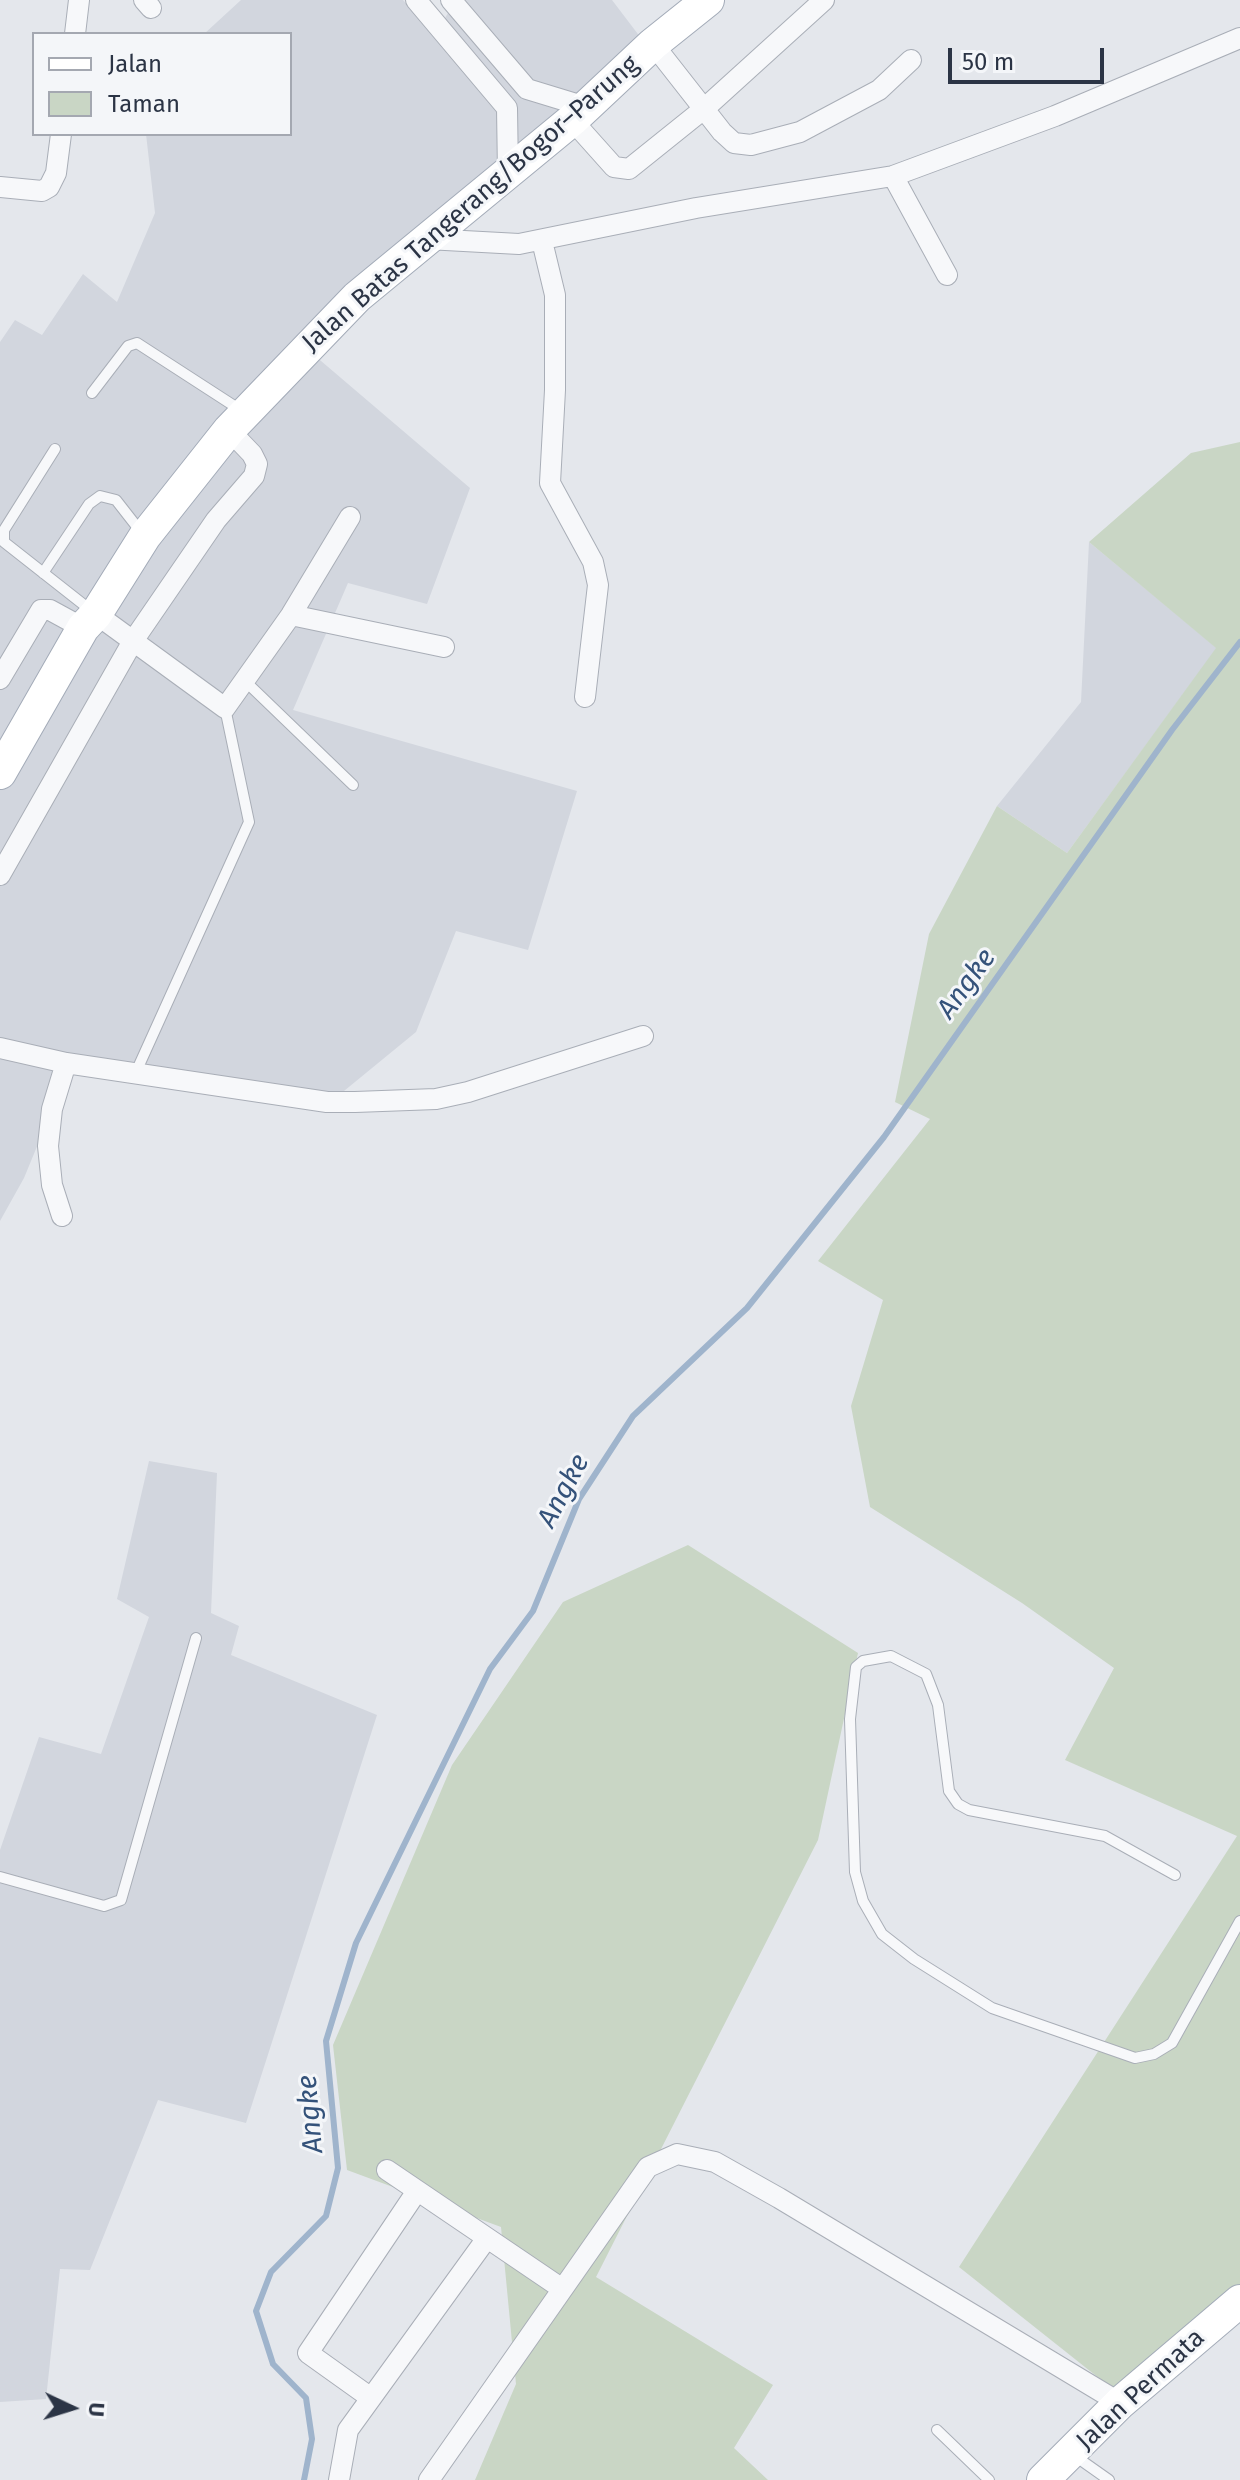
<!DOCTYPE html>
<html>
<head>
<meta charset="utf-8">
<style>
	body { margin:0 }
	#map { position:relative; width:1240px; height:2480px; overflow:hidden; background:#e4e7ec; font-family:"Fira Sans",sans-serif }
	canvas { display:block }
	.legend { position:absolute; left:32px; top:32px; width:260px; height:104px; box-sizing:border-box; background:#f4f6f9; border:2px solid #a4a8b1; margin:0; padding:10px 14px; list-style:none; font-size:24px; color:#2b3445 }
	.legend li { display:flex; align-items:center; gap:16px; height:40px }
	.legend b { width:40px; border:2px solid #a4a8b1 }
	.north { position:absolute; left:32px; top:2368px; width:80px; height:80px; -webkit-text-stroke:6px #f4f6f9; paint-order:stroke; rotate:94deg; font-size:22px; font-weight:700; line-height:32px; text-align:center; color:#2b3445 }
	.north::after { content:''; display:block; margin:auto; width:28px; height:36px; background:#2b3445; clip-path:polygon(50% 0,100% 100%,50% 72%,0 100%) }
	.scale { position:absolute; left:948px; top:48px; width:156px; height:36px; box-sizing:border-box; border:4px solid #2b3445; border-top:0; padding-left:10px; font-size:24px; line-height:28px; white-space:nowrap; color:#2b3445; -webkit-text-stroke:6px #f4f6f9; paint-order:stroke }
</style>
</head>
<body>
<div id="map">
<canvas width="1240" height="2480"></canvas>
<ul class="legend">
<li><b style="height:10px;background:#fff"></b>Jalan</li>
<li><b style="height:22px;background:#c9d6c5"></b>Taman</li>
</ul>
<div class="north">U</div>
<div class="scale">50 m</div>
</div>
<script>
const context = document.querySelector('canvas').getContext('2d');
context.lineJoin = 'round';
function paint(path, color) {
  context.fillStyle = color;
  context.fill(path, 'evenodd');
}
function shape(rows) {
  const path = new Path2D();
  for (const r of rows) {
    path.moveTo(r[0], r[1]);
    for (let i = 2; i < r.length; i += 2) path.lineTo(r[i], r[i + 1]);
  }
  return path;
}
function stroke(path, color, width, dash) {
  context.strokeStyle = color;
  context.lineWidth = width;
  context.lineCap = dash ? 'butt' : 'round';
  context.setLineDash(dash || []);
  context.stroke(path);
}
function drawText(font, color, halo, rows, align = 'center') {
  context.font = font + ' "Fira Sans",sans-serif';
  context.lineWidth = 6;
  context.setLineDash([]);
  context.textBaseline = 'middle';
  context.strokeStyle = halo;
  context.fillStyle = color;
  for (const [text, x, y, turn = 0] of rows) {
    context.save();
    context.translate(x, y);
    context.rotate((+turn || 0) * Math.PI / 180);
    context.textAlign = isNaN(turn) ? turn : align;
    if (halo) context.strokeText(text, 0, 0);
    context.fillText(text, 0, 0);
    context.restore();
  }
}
paint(shape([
	[241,0,403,0,434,36,456,0,612,0,647,46,307,349,470,488,427,604,348,583,293,710,577,791,528,950,456,931,416,1032,333,1100,73,1059,24,1178,0,1221,0,342,15,320,42,335,83,274,117,302,155,213,146,134,290,134,290,34,204,34],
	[1089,542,1217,648,1067,853,997,806,1081,702],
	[149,1461,217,1473,211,1613,239,1626,231,1655,377,1715,246,2123,158,2100,90,2270,60,2269,46,2399,0,2402,0,1850,39,1737,101,1754,149,1617,117,1599]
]), '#d2d6de');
paint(shape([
	[1240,442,1240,2298,1124,2398,959,2267,1237,1836,1065,1760,1114,1668,1022,1603,870,1507,851,1406,883,1300,818,1261,930,1119,895,1102,929,934,997,806,1067,853,1216,648,1089,542,1191,453],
	[688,1545,858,1653,818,1840,596,2277,773,2385,734,2448,768,2480,475,2480,516,2384,501,2227,347,2170,333,2045,452,1765,563,1602]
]), '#c9d6c5');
stroke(shape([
	[304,2480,312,2439,306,2398,273,2364,256,2311,271,2272,326,2216,338,2168,326,2041,356,1943,490,1669,533,1611,579,1499,633,1416,747,1308,884,1137,1172,730,1240,642]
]), '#9fb4cc', 6);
const service = shape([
	[92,393,128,346,137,343,242,411],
	[55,449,4,530,4,542,93,612],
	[43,573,89,504,100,496,116,500,141,532],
	[244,680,353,785],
	[136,1072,249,822,225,708],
	[1175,1875,1105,1836,969,1810,958,1804,949,1791,938,1705,926,1674,891,1656,863,1661,856,1667,850,1719,855,1872,863,1901,882,1934,914,1959,992,2008,1135,2058,1154,2054,1172,2043,1240,1921],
	[0,1877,104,1906,121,1900,196,1638],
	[937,2430,989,2480],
	[1075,2456,1109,2480]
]);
const minor = shape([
	[144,0,151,8],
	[416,0,507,108,508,173],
	[451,0,527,89,586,107],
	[75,34,79,0],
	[653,44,722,132,734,143,751,145,800,132,879,90,911,60],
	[572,120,614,167,629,169,705,108,824,0],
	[893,176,947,275],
	[0,187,42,191,49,187,56,173,61,134],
	[427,239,519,244,696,208,893,176,1055,116,1240,38],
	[542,241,555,295,555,390,550,483,593,562,598,585,585,697],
	[96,614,225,708,291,615,350,517],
	[291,615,444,647],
	[0,679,41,610,50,610,83,628],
	[0,875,133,641,216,520,254,476,257,464,252,454,229,430],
	[0,1048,66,1063,327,1102,355,1102,436,1099,468,1092,643,1036],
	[62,1216,52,1185,48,1146,52,1109,66,1063],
	[387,2170,561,2288],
	[371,2398,308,2353,417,2191],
	[339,2480,348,2430,487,2238],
	[429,2480,648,2167,677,2154,715,2162,779,2198,1120,2403]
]);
const primary = shape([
	[0,773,83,628,96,614,145,536,229,430,357,297,572,120,653,44,708,0],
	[1043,2480,1120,2403,1240,2301]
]);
stroke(service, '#a9aeb7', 12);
stroke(minor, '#a9aeb7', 22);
stroke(primary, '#a3abb8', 34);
stroke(service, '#f7f8fa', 10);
stroke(minor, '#f7f8fa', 20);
stroke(primary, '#fff', 32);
drawText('26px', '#2b3445', '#f4f6f9', [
	["Jalan Batas Tangerang/Bogor–Parung",471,204,-41],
	["Jalan Permata",1141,2390,-43]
]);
drawText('italic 28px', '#34527a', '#f4f6f9', [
	["Angke",967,984,-54],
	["Angke",564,1491,-62],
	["Angke",311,2114,-95]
]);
</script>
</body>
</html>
